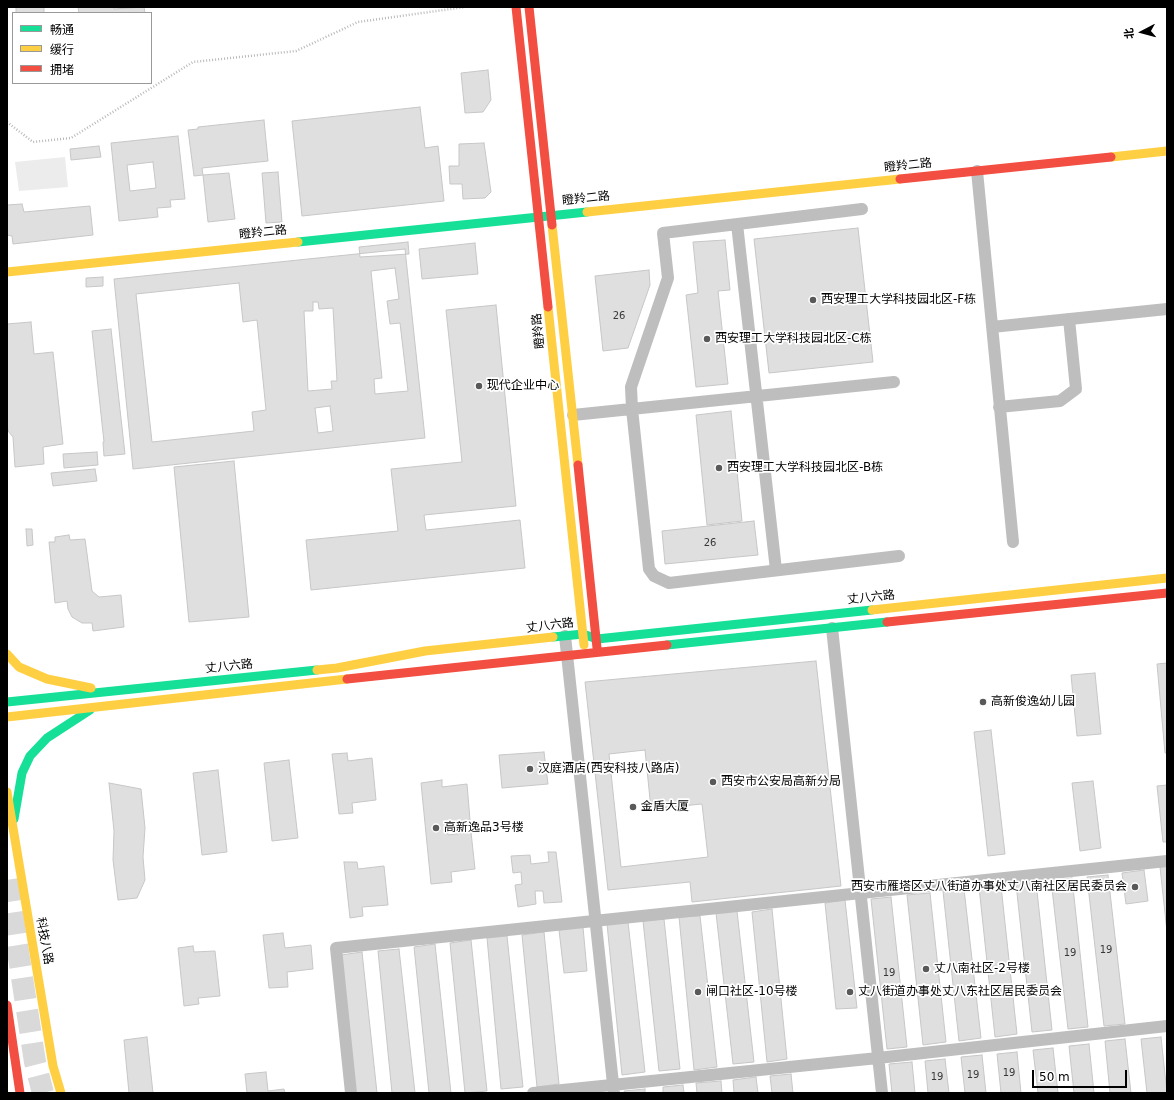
<!DOCTYPE html>
<html>
<head>
<meta charset="utf-8">
<style>
	body { margin:0 }
	#map { position:relative; width:1174px; height:1100px; overflow:hidden; background:#fff; font-family:"DejaVu Sans","Noto Sans SC",sans-serif }
	canvas { display:block }
	.frame { position:absolute; inset:0; border:8px solid #000; pointer-events:none }
	.legend { position:absolute; left:12px; top:12px; width:140px; height:72px; box-sizing:border-box; background:#fff; border:1px solid #999; margin:0; padding:5px 7px; list-style:none; font-size:12px; color:#000 }
	.legend li { display:flex; align-items:center; gap:8px; height:20px }
	.legend b { width:20px; border:1px solid #999 }
	.north { position:absolute; left:1122px; top:12px; width:40px; height:40px; -webkit-text-stroke:3px #fff; paint-order:stroke; rotate:264deg; font-size:11px; font-weight:700; line-height:16px; text-align:center; color:#000 }
	.north::after { content:''; display:block; margin:auto; width:14px; height:18px; background:#000; clip-path:polygon(50% 0,100% 100%,50% 72%,0 100%) }
	.scale { position:absolute; left:1032px; top:1070px; width:95px; height:18px; box-sizing:border-box; border:2px solid #000; border-top:0; padding-left:5px; font-size:12px; line-height:14px; white-space:nowrap; color:#000; -webkit-text-stroke:3px #fff; paint-order:stroke }
</style>
</head>
<body>
<div id="map">
<canvas width="1174" height="1100"></canvas>
<div class="frame"></div>
<ul class="legend">
<li><b style="height:5px;background:#16e098"></b>畅通</li>
<li><b style="height:5px;background:#ffcf43"></b>缓行</li>
<li><b style="height:5px;background:#f24e42"></b>拥堵</li>
</ul>
<div class="north">北</div>
<div class="scale">50 m</div>
</div>
<script>
const context = document.querySelector('canvas').getContext('2d');
context.lineJoin = 'round';
function paint(path, color) {
  context.fillStyle = color;
  context.fill(path, 'evenodd');
}
function shape(rows) {
  const path = new Path2D();
  for (const r of rows) {
    path.moveTo(r[0], r[1]);
    for (let i = 2; i < r.length; i += 2) path.lineTo(r[i], r[i + 1]);
  }
  return path;
}
function stroke(path, color, width, dash) {
  context.strokeStyle = color;
  context.lineWidth = width;
  context.lineCap = dash ? 'butt' : 'round';
  context.setLineDash(dash || []);
  context.stroke(path);
}
function drawText(font, color, halo, rows, align = 'center') {
  context.font = font + ' "DejaVu Sans","Noto Sans SC",sans-serif';
  context.lineWidth = 3.5;
  context.setLineDash([]);
  context.textBaseline = 'middle';
  context.strokeStyle = halo;
  context.fillStyle = color;
  for (const [text, x, y, turn = 0] of rows) {
    context.save();
    context.translate(x, y);
    context.rotate((+turn || 0) * Math.PI / 180);
    context.textAlign = isNaN(turn) ? turn : align;
    if (halo) context.strokeText(text, 0, 0);
    context.fillText(text, 0, 0);
    context.restore();
  }
}
paint(shape([
	[65,157,68,187,19,191,15,162]
]), '#ececec');
const building = shape([
	[16,7,44,7,44,13,16,13,16,7],
	[78,7,114,7,114,9,144,7,145,13,79,13,78,7],
	[488,70,491,100,483,112,465,113,461,73,488,70],
	[420,107,425,148,438,146,444,201,302,216,292,121,420,107],
	[264,120,268,161,202,168,203,175,229,173,235,219,208,222,203,175,194,176,188,130,198,129,198,127,264,120],
	[178,136,185,199,170,200,171,207,157,208,158,217,119,221,111,143,178,136],
	[153,162,156,188,130,191,127,165,153,162],
	[484,143,491,192,485,198,463,199,462,184,450,184,449,166,459,166,459,144,484,143],
	[99,146,101,157,71,160,70,149,99,146],
	[278,172,282,222,266,223,262,173,278,172],
	[22,204,24,212,90,206,93,235,13,244,12,236,7,235,7,205,22,204],
	[858,228,873,362,769,373,754,239,858,228],
	[725,240,730,290,718,291,728,384,696,387,686,295,698,293,693,242,725,240],
	[408,242,409,254,360,257,359,247,408,242],
	[475,243,478,274,422,279,419,249,475,243],
	[405,249,425,438,133,469,114,279,405,249],
	[395,268,399,299,387,301,390,324,400,323,408,391,375,394,374,379,382,378,371,271,395,268],
	[649,270,650,285,628,348,603,351,595,276,649,270],
	[103,277,103,286,86,287,86,278,103,277],
	[239,283,243,322,257,320,266,410,252,412,254,431,152,442,136,294,239,283],
	[313,302,318,302,319,309,333,308,337,381,331,381,332,389,308,391,304,311,313,311,313,302],
	[496,305,516,506,424,515,426,530,520,520,525,568,311,590,306,540,398,531,391,469,462,462,446,310,496,305],
	[31,322,34,354,53,352,63,444,43,447,44,464,15,467,13,437,8,431,7,421,7,324,31,322],
	[111,329,125,454,104,456,103,442,104,442,92,331,111,329],
	[330,406,333,431,318,433,315,408,330,406],
	[731,411,742,521,707,525,696,415,731,411],
	[97,452,98,465,64,468,63,454,97,452],
	[234,461,249,617,189,622,174,467,234,461],
	[95,469,97,481,53,486,51,473,95,469],
	[754,521,758,555,665,564,662,531,754,521],
	[26,529,32,529,33,545,27,546,26,529],
	[69,535,70,540,85,539,92,591,99,597,121,595,124,627,93,631,92,623,82,623,72,617,68,609,67,601,55,603,49,542,55,542,55,537,69,535],
	[816,661,841,886,692,902,690,882,608,890,585,682,816,661],
	[1167,663,1167,753,1165,753,1157,664,1167,663],
	[1095,673,1101,734,1077,736,1071,675,1095,673],
	[991,730,1005,854,988,856,974,732,991,730],
	[645,750,651,809,702,804,708,857,621,867,609,754,645,750],
	[544,752,548,784,502,788,499,755,544,752],
	[347,753,348,761,372,758,376,800,352,803,353,813,339,814,332,754,347,753],
	[289,760,298,838,272,841,264,763,289,760],
	[218,770,227,852,202,855,193,773,218,770],
	[442,780,442,787,467,784,470,820,447,823,448,835,471,832,475,869,451,872,452,882,431,884,421,783,442,780],
	[1093,781,1101,848,1080,851,1072,783,1093,781],
	[109,783,141,789,145,828,143,857,145,880,137,898,118,900,113,860,114,831,109,783],
	[1167,785,1167,842,1163,842,1157,786,1167,785],
	[548,852,556,852,562,902,544,903,543,891,535,891,536,904,518,907,515,885,522,884,521,872,513,873,511,856,530,855,531,864,549,862,548,852],
	[344,862,357,862,358,869,384,866,388,905,362,907,363,916,350,918,344,862],
	[1167,866,1167,932,1160,867,1167,866],
	[1144,870,1148,901,1126,904,1122,873,1144,870],
	[1108,875,1125,1024,1104,1026,1087,877,1108,875],
	[1072,878,1088,1027,1068,1029,1051,880,1072,878],
	[1036,882,1052,1030,1032,1032,1016,884,1036,882],
	[1001,886,1017,1034,995,1037,979,887,1001,886],
	[964,889,981,1038,959,1041,943,891,964,889],
	[930,893,946,1042,923,1045,907,895,930,893],
	[891,897,907,1047,887,1049,871,899,891,897],
	[845,900,857,1008,836,1009,825,903,845,900],
	[772,909,787,1059,767,1062,752,912,772,909],
	[737,911,754,1062,733,1064,716,913,737,911],
	[700,916,717,1067,694,1070,679,917,700,916],
	[664,919,680,1069,659,1071,643,921,664,919],
	[628,922,645,1072,622,1075,607,924,628,922],
	[583,927,587,971,564,973,559,930,583,927],
	[544,932,559,1084,537,1087,522,935,544,932],
	[283,933,285,948,311,945,313,969,287,972,288,987,269,988,263,935,283,933],
	[507,936,523,1087,501,1089,487,938,507,936],
	[471,940,487,1091,465,1093,450,943,471,940],
	[435,944,451,1093,429,1093,414,947,435,944],
	[193,946,194,952,215,951,220,996,198,998,199,1004,184,1006,178,948,193,946],
	[399,949,415,1093,392,1093,378,951,399,949],
	[362,952,377,1093,355,1093,341,955,362,952],
	[147,1037,153,1093,129,1093,124,1040,147,1037],
	[1161,1037,1167,1093,1147,1093,1141,1039,1161,1037],
	[1125,1039,1131,1093,1110,1093,1105,1041,1125,1039],
	[1089,1044,1094,1093,1074,1093,1069,1046,1089,1044],
	[1053,1048,1058,1093,1038,1093,1033,1050,1053,1048],
	[1017,1052,1021,1093,1001,1093,997,1054,1017,1052],
	[982,1055,986,1093,965,1093,961,1057,982,1055],
	[945,1059,949,1093,928,1093,925,1061,945,1059],
	[912,1062,915,1093,892,1093,889,1064,912,1062],
	[266,1072,268,1091,284,1089,285,1093,247,1093,245,1074,266,1072],
	[791,1074,793,1093,772,1093,770,1076,791,1074],
	[756,1077,758,1093,734,1093,733,1080,756,1077],
	[721,1081,722,1093,697,1093,696,1083,721,1081],
	[683,1085,684,1093,663,1093,663,1087,683,1085],
	[645,1089,645,1093,625,1093,624,1091,645,1089]
]);
paint(building, '#dfdfdf');
stroke(building, '#c7c7c7', 1);
stroke(shape([
	[7,880,35,1062,43,1093]
]), '#d9d9d9', 22, [22, 11]);
stroke(shape([
	[7,122,33,142,71,138,193,62,296,51,358,22,465,7]
]), '#b9b9b9', 2.5, [1, 2]);
stroke(shape([
	[977,171,1013,542],
	[862,209,663,233,668,278,631,387,632,409,649,569,654,576,669,583,899,556],
	[737,224,776,570],
	[992,327,1167,309],
	[999,407,1060,401,1076,389,1069,319],
	[573,415,894,382],
	[832,628,882,1093],
	[565,636,614,1093],
	[351,1093,336,948,1167,861],
	[533,1093,878,1058,1167,1026]
]), '#bebebe', 12);
stroke(shape([
	[298,242,587,212],
	[553,637,583,634,597,639,872,610],
	[667,645,887,622],
	[7,702,317,670],
	[14,819,22,773,30,756,47,738,90,710]
]), '#16e098', 9);
stroke(shape([
	[1111,157,1167,151],
	[587,212,900,179],
	[552,225,578,465],
	[7,272,298,242],
	[548,307,584,645],
	[872,610,1167,578],
	[7,654,19,667,47,679,91,688],
	[317,670,337,668,425,651,553,637],
	[7,717,347,679],
	[7,792,53,1066,61,1093]
]), '#ffcf43', 9);
stroke(shape([
	[516,7,548,307],
	[529,7,552,225],
	[900,179,1111,157],
	[578,465,597,648],
	[887,622,1167,593],
	[347,679,667,645],
	[7,1005,20,1093]
]), '#f24e42', 9);
for (const [x, y, r, color] of [
	[813,300,4,"#595959"],
	[707,339,4,"#595959"],
	[479,386,4,"#595959"],
	[719,468,4,"#595959"],
	[983,702,4,"#595959"],
	[530,769,4,"#595959"],
	[713,782,4,"#595959"],
	[633,807,4,"#595959"],
	[436,828,4,"#595959"],
	[1135,887,4,"#595959"],
	[926,969,4,"#595959"],
	[698,992,4,"#595959"],
	[850,992,4,"#595959"]
]) {
  const dot = new Path2D();
  dot.arc(x, y, r, 0, 2 * Math.PI);
  context.fillStyle = color;
  context.fill(dot);
  stroke(dot, '#fff', 1.5);
}
drawText('10px', '#383838', null, [
	["26",619,316],
	["26",710,543],
	["19",1106,950],
	["19",1070,953],
	["19",889,973],
	["19",1009,1073],
	["19",973,1075],
	["19",937,1077]
]);
drawText('12px', '#000', '#fff', [
	["瞪羚二路",908,166,-6],
	["瞪羚二路",586,199,-6],
	["瞪羚二路",263,233,-6],
	["瞪羚路",539,331,-96],
	["丈八六路",871,598,-6],
	["丈八六路",550,626,-7],
	["丈八六路",229,667,-6],
	["科技八路",44,941,80]
]);
drawText('12px', '#000', '#fff', [
	["西安理工大学科技园北区-F栋",821,300],
	["西安理工大学科技园北区-C栋",715,339],
	["现代企业中心",487,386],
	["西安理工大学科技园北区-B栋",727,468],
	["高新俊逸幼儿园",991,702],
	["汉庭酒店(西安科技八路店)",538,769],
	["西安市公安局高新分局",721,782],
	["金盾大厦",641,807],
	["高新逸品3号楼",444,828],
	["西安市雁塔区丈八街道办事处丈八南社区居民委员会",1127,887,"right"],
	["丈八南社区-2号楼",934,969],
	["闸口社区-10号楼",706,992],
	["丈八街道办事处丈八东社区居民委员会",858,992]
], 'left');
</script>
</body>
</html>
